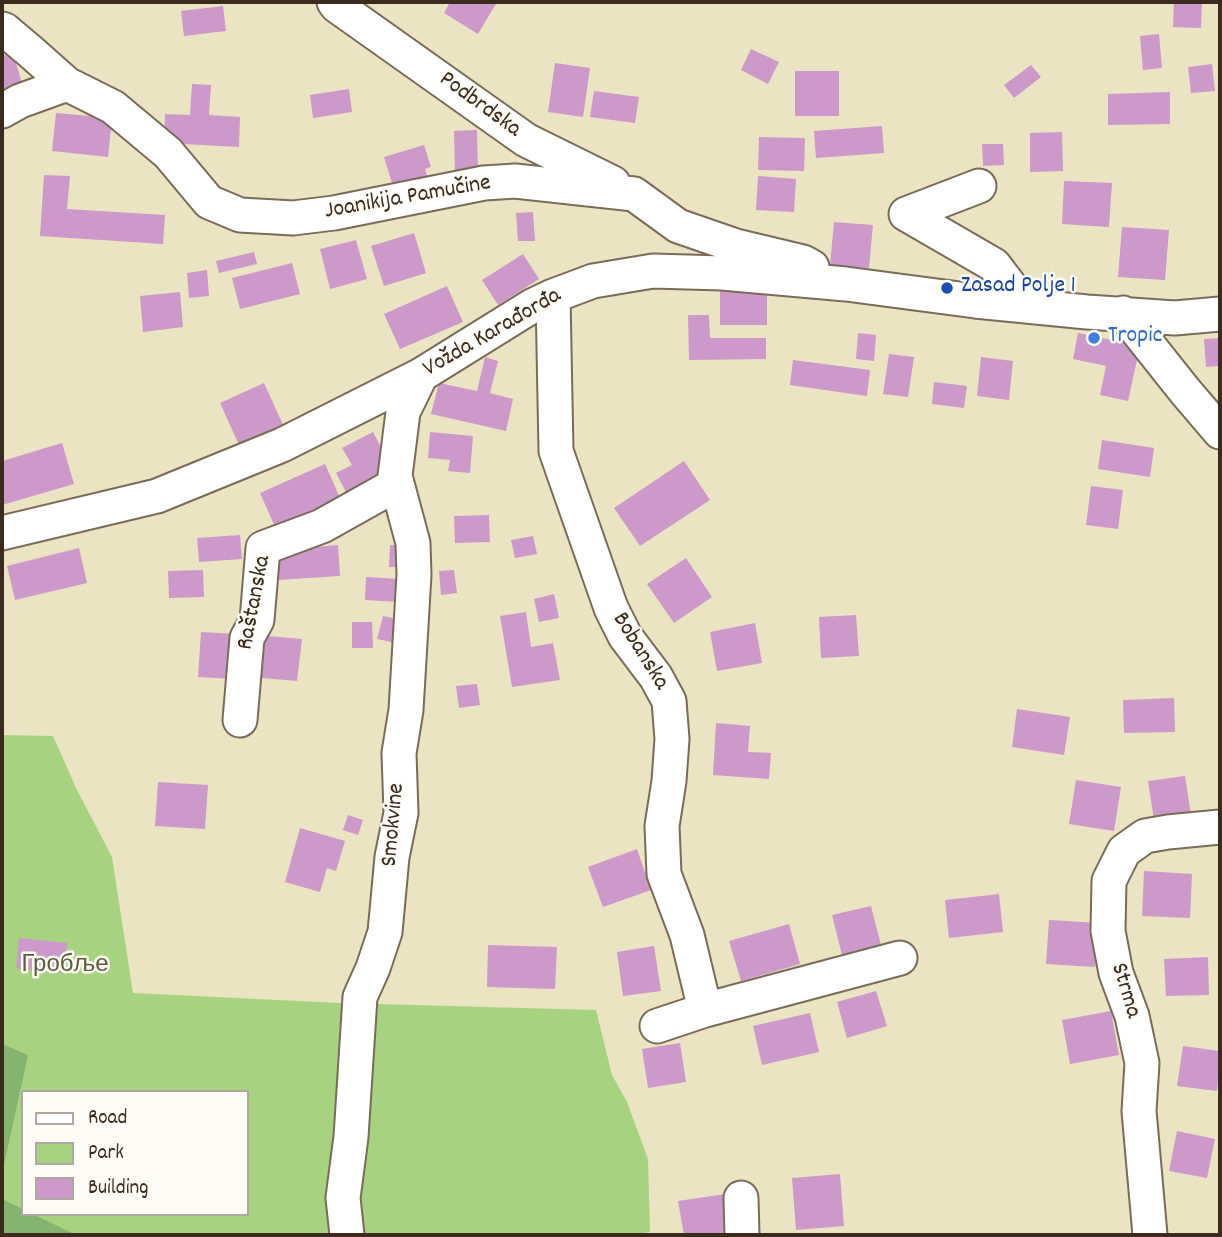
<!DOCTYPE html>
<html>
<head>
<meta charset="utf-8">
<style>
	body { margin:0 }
	#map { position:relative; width:1222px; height:1237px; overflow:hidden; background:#eae4c3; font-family:Dekko,sans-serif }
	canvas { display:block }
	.frame { position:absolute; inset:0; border:4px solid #3b2a1e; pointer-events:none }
	.legend { position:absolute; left:21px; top:1090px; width:228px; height:126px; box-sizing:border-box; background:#fdfcf7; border:2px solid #afa8a0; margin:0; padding:9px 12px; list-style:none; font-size:21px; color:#3b2a1e }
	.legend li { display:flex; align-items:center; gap:14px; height:35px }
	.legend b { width:35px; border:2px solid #afa8a0 }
</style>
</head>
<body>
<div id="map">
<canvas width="1222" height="1237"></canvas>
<div class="frame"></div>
<ul class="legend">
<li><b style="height:9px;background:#fff"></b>Road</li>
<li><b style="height:19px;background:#a7d27f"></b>Park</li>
<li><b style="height:19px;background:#cd98ca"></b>Building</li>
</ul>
</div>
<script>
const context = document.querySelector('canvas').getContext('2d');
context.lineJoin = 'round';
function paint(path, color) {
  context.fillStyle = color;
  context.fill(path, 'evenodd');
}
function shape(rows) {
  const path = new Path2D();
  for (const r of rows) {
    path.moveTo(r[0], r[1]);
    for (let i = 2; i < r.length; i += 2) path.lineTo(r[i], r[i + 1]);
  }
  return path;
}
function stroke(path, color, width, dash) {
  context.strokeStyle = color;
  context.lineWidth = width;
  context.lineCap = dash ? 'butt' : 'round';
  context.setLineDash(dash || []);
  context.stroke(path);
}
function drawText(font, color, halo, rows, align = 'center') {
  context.font = font + ' Dekko,sans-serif';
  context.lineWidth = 5;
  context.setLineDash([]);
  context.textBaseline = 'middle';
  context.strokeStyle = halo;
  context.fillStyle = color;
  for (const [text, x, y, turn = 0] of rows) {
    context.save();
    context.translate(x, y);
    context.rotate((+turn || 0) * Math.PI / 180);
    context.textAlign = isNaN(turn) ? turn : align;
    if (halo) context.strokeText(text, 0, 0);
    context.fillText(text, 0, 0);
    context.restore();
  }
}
paint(shape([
	[2,735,53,736,77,790,112,857,133,993,340,1003,596,1010,612,1075,627,1102,648,1159,650,1232,626,1235,2,1235],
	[23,1092,247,1092,247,1214,23,1214]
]), '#a7d27f');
paint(shape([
	[2,1044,28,1055,2,1174],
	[2,1199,23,1209,23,1214,33,1214,76,1235,2,1235]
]), '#85b46e');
paint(shape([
	[450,2,497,2,478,34,444,13],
	[1174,2,1202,2,1201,28,1173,27],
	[223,6,226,31,184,36,181,11],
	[1159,34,1162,68,1143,70,1140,36],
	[751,49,779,62,768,84,741,70],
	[13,53,25,93,2,100,2,56],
	[555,63,590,68,583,117,548,112],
	[1212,64,1215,91,1191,93,1188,67],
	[1031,65,1041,77,1014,98,1004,85],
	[795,71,839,71,839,116,795,116],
	[192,84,211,85,209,115,240,117,239,147,164,143,165,114,190,115],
	[349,89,352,112,313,118,310,95],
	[594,91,639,97,635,123,590,117],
	[1170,92,1170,124,1108,125,1108,94],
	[56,113,112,118,108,157,52,151],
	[882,126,884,153,816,158,814,131],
	[477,130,478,176,455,177,454,131],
	[1062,132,1063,171,1030,172,1030,133],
	[759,137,805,138,804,171,758,170],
	[982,144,1003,144,1004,165,983,166],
	[424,145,431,167,425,169,430,186,396,196,384,157],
	[44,175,70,176,67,209,165,215,163,244,40,236],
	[758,176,796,179,794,212,756,210],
	[1064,181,1112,183,1109,227,1062,224],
	[533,212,535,241,518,241,516,213],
	[834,222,873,225,869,268,830,265],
	[1122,227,1169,230,1165,280,1118,277],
	[414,233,426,273,384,286,371,246],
	[356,240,367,279,330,289,320,249],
	[254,252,257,264,219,273,216,261],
	[523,254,539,279,498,305,482,280],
	[292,263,300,294,240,309,232,278],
	[207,270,209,296,189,298,187,273],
	[447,286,463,322,400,349,384,314],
	[720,291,767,291,767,325,720,325],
	[180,292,183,327,143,332,140,296],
	[688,315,709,315,710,338,766,338,766,359,689,360],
	[858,333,876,335,874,361,856,359],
	[1078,333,1140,346,1128,401,1100,395,1106,366,1073,359],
	[1220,338,1220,366,1206,367,1204,339],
	[889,354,914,357,908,397,883,394],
	[485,357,498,361,490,393,513,399,506,431,431,414,439,383,477,391],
	[981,357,1013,361,1009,400,977,396],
	[793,360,870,370,867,396,790,385],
	[934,382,967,386,964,408,932,404],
	[264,383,284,427,240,447,220,403],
	[373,432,393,470,347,494,336,473,352,465,342,448],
	[430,432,473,436,470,473,448,471,450,460,428,458],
	[1102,440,1154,448,1150,477,1098,469],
	[62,443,74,484,2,505,2,461],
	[684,461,710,500,640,546,614,508],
	[325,464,341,500,276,529,260,493],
	[1091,486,1123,490,1118,529,1086,525],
	[489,515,490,542,455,543,454,516],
	[240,535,242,559,199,562,197,538],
	[533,536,537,554,515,558,511,540],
	[338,545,340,576,278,580,276,550],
	[390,545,404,545,403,567,389,567],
	[79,548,87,583,15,600,7,566],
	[686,558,712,597,674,623,647,584],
	[203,570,204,597,169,598,168,571],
	[454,570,457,593,441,595,439,571],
	[366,577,401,579,400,602,365,600],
	[554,594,559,618,539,622,534,599],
	[526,612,531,647,553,643,560,680,512,687,500,616],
	[856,615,859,656,821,658,819,617],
	[383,616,402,620,396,643,377,639],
	[352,622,372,622,373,648,352,648],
	[755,623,762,663,717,671,710,632],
	[201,632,235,634,233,679,198,677],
	[256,635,302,639,297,681,251,677],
	[477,684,480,705,459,708,456,686],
	[1174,698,1175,732,1124,733,1123,700],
	[1017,709,1070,717,1064,755,1012,747],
	[716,723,750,726,748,752,771,753,769,779,713,775],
	[1185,776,1191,815,1154,820,1148,781],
	[1076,780,1121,787,1114,831,1069,824],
	[158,782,208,785,205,829,155,826],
	[348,815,363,820,358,835,343,830],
	[300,828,345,841,336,871,327,868,320,892,285,882],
	[637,849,651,890,603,907,588,867],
	[1144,871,1192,874,1190,918,1142,916],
	[999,894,1003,932,949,938,945,900],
	[871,906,881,945,842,955,832,915],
	[1049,920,1098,923,1095,967,1046,964],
	[789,924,800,964,741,981,729,941],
	[19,938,67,943,64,973,16,968],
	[488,945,557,947,555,989,487,987],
	[654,946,661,991,623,996,617,952],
	[1208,957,1209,995,1166,996,1164,959],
	[876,991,887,1026,847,1038,837,1002],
	[1111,1011,1119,1055,1070,1064,1062,1020],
	[810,1013,819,1052,762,1065,753,1026],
	[680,1043,686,1082,648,1088,642,1049],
	[1183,1046,1220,1051,1217,1091,1177,1086],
	[1177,1131,1215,1139,1207,1178,1169,1171],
	[840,1174,844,1226,796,1230,792,1178],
	[725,1194,732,1235,684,1235,678,1201]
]), '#cd98ca');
const minor = shape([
	[334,2,337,6,526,140,613,183],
	[2,29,5,30,31,52,67,84],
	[2,111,20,101,67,84,113,107,168,153,209,202,240,215,293,218,334,213,484,183,515,181,634,194,678,226,736,246,803,262,812,267],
	[979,186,906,214,994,265,1025,306],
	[553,296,556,451,611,608,625,636,656,677,669,701,672,739,669,781,662,826,664,874,687,935,705,1010],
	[1123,313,1185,391,1220,432],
	[2,533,157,496,282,445,421,375,532,306,553,296,593,281,653,271,722,273,846,284,975,301,1087,312,1175,318,1220,314],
	[240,720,247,638,257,620,263,548,322,526,397,484],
	[657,1026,705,1010,900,958],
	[741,1198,742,1235],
	[347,1235,343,1198,351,1137,360,997,373,968,385,932,392,857,401,813,399,753,406,710,414,575,413,543,395,476,403,412,421,375],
	[1150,1235,1139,1111,1142,1063,1132,1016,1116,973,1108,931,1109,881,1124,851,1145,836,1168,832,1220,827]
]);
stroke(minor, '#786b58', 37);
stroke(minor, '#fff', 33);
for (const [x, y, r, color] of [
	[947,288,7,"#1a4fb4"],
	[1094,338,7,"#3f7fe0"]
]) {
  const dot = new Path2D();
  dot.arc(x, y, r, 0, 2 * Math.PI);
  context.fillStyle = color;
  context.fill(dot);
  stroke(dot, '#fdfcf7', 2.5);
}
drawText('24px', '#3b2a1e', '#fdfcf7', [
	["Podbrdska",479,106,36],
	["Joanikija Pamučine",408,199,-10],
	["Vožda Karađorđa",493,334,-30],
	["Raštanska",256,603,-79],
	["Bobanska",639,652,58],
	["Smokvine",395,825,-85],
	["Strma",1124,991,73]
]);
drawText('24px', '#164399', '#fdfcf7', [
	["Zasad Polje 1",961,288]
], 'left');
drawText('24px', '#366cbe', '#fdfcf7', [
	["Tropic",1108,338]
], 'left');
drawText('24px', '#5b5c3b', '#fdfcf7', [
	["Гробље",65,968]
]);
</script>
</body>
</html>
